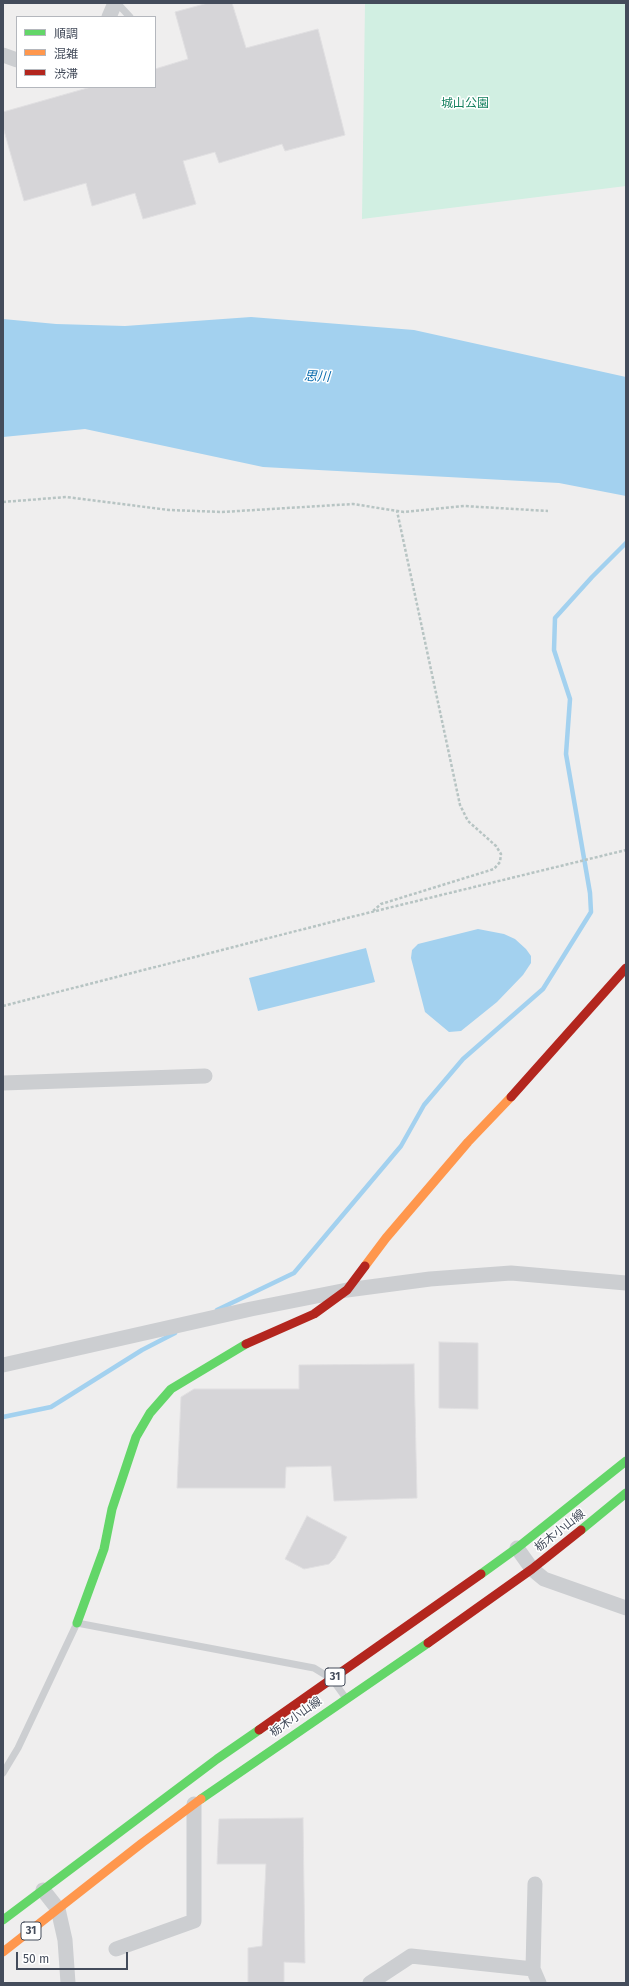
<!DOCTYPE html>
<html>
<head>
<meta charset="utf-8">
<style>
	body { margin:0 }
	#map { position:relative; width:629px; height:1986px; overflow:hidden; background:#efeeee; font-family:"Fira Sans","Noto Sans JP",sans-serif }
	canvas { display:block }
	.frame { position:absolute; inset:0; border:4px solid #444c5b; pointer-events:none }
	.legend { position:absolute; left:16px; top:16px; width:140px; height:72px; box-sizing:border-box; background:#fff; border:1px solid #b4b7bd; margin:0; padding:5px 7px; list-style:none; font-size:12px; color:#444c5b }
	.legend li { display:flex; align-items:center; gap:8px; height:20px }
	.legend b { width:20px; border:1px solid #b4b7bd }
	.scale { position:absolute; left:16px; top:1952px; width:112px; height:18px; box-sizing:border-box; border:2px solid #444c5b; border-top:0; padding-left:5px; font-size:12px; line-height:14px; white-space:nowrap; color:#444c5b; -webkit-text-stroke:3px #fff; paint-order:stroke }
</style>
</head>
<body>
<div id="map">
<canvas width="629" height="1986"></canvas>
<div class="frame"></div>
<ul class="legend">
<li><b style="height:5px;background:#63d668"></b>順調</li>
<li><b style="height:5px;background:#ff974d"></b>混雑</li>
<li><b style="height:5px;background:#b3261e"></b>渋滞</li>
</ul>
<div class="scale">50 m</div>
</div>
<script>
const context = document.querySelector('canvas').getContext('2d');
context.lineJoin = 'round';
function paint(path, color) {
  context.fillStyle = color;
  context.fill(path, 'evenodd');
}
function shape(rows) {
  const path = new Path2D();
  for (const r of rows) {
    path.moveTo(r[0], r[1]);
    for (let i = 2; i < r.length; i += 2) path.lineTo(r[i], r[i + 1]);
  }
  return path;
}
function stroke(path, color, width, dash) {
  context.strokeStyle = color;
  context.lineWidth = width;
  context.lineCap = dash ? 'butt' : 'round';
  context.setLineDash(dash || []);
  context.stroke(path);
}
function drawText(font, color, halo, rows, align = 'center') {
  context.font = font + ' "Fira Sans","Noto Sans JP",sans-serif';
  context.lineWidth = 3;
  context.setLineDash([]);
  context.textBaseline = 'middle';
  context.strokeStyle = halo;
  context.fillStyle = color;
  for (const [text, x, y, turn = 0] of rows) {
    context.save();
    context.translate(x, y);
    context.rotate((+turn || 0) * Math.PI / 180);
    context.textAlign = isNaN(turn) ? turn : align;
    if (halo) context.strokeText(text, 0, 0);
    context.fillText(text, 0, 0);
    context.restore();
  }
}
paint(shape([
	[365,3,626,3,626,186,362,219]
]), '#d1efe2');
paint(shape([
	[251,317,414,330,626,377,626,496,559,483,263,467,85,429,3,437,3,319,56,324,125,326],
	[478,929,504,934,515,939,526,949,531,956,531,963,523,975,497,1002,461,1031,449,1032,425,1012,411,958,412,950,418,944],
	[366,948,375,982,258,1011,249,978]
]), '#a3d1ef');
stroke(shape([
	[217,1310,294,1273,401,1146,424,1105,463,1059,543,989,591,912,590,893,566,754,570,699,554,650,555,618,592,577,626,543],
	[3,1417,51,1407,142,1350,175,1333]
]), '#a3d1ef', 4.5);
const building = shape([
	[208,3,232,3,246,48,318,29,345,135,285,151,282,144,219,163,215,152,183,161,196,204,143,219,135,193,92,206,86,183,24,201,3,127,3,112,91,87,155,87,155,69,188,59,175,12,208,3],
	[439,1342,478,1343,478,1409,439,1408,439,1342],
	[414,1364,417,1498,334,1501,331,1466,286,1467,285,1488,177,1488,181,1397,194,1389,299,1389,299,1365,414,1364],
	[307,1516,347,1537,335,1558,329,1564,304,1569,285,1559,307,1516],
	[303,1818,305,1963,284,1962,284,1983,248,1983,248,1948,262,1946,266,1864,217,1864,219,1819,303,1818]
]);
paint(building, '#d6d5d8');
stroke(building, '#e0dfe1', 1);
stroke(shape([
	[3,502,66,497,169,510,222,512,353,504,404,512,464,506,548,511],
	[373,911,381,904,494,869,500,862,501,854,496,846,468,821,460,805,397,511],
	[3,1006,347,918,626,850]
]), '#b7c4c3', 2.5, [3, 2]);
stroke(shape([
	[117,3,130,17],
	[3,1773,18,1748,77,1623,314,1668,332,1679,345,1697]
]), '#ccced1', 7);
stroke(shape([
	[109,17,115,3],
	[3,55,17,60],
	[3,1083,205,1076],
	[3,1365,251,1309,347,1290,430,1279,511,1273,626,1283],
	[517,1548,532,1569,544,1579,626,1608],
	[43,1890,58,1909,65,1940,68,1983],
	[116,1949,194,1921,194,1804],
	[533,1969,535,1884],
	[370,1983,411,1956,533,1969,539,1983]
]), '#ccced1', 15);
stroke(shape([
	[581,1530,626,1493],
	[481,1574,517,1548,626,1461],
	[77,1623,104,1549,112,1509,136,1437,150,1413,171,1389,246,1344],
	[201,1799,428,1643],
	[3,1920,217,1759,259,1730]
]), '#63d668', 9);
stroke(shape([
	[365,1266,386,1238,468,1142,511,1097],
	[3,1952,142,1843,201,1799]
]), '#ff974d', 9);
stroke(shape([
	[511,1097,626,968],
	[246,1344,314,1314,347,1290,365,1266],
	[428,1643,532,1569,581,1530],
	[259,1730,481,1574]
]), '#b3261e', 9);
for (const [x, y, w] of [
	[335,1677,20],
	[31,1931,20]
]) {
  const box = new Path2D();
  box.roundRect(x - w / 2, y - 9, w, 18, 3);
  context.fillStyle = '#fff';
  context.fill(box);
  stroke(box, '#444c5b', 1);
}
drawText('bold 11px', '#444c5b', null, [
	["31",335,1677],
	["31",31,1931]
]);
drawText('12px', '#127f5d', '#fff', [
	["城山公園",465,104]
]);
drawText('12px', '#444c5b', '#fff', [
	["栃木小山線",560,1531,-38],
	["栃木小山線",296,1717,-35]
]);
drawText('italic 13px', '#066aad', '#fff', [
	["思川",317,377,3]
]);
</script>
</body>
</html>
